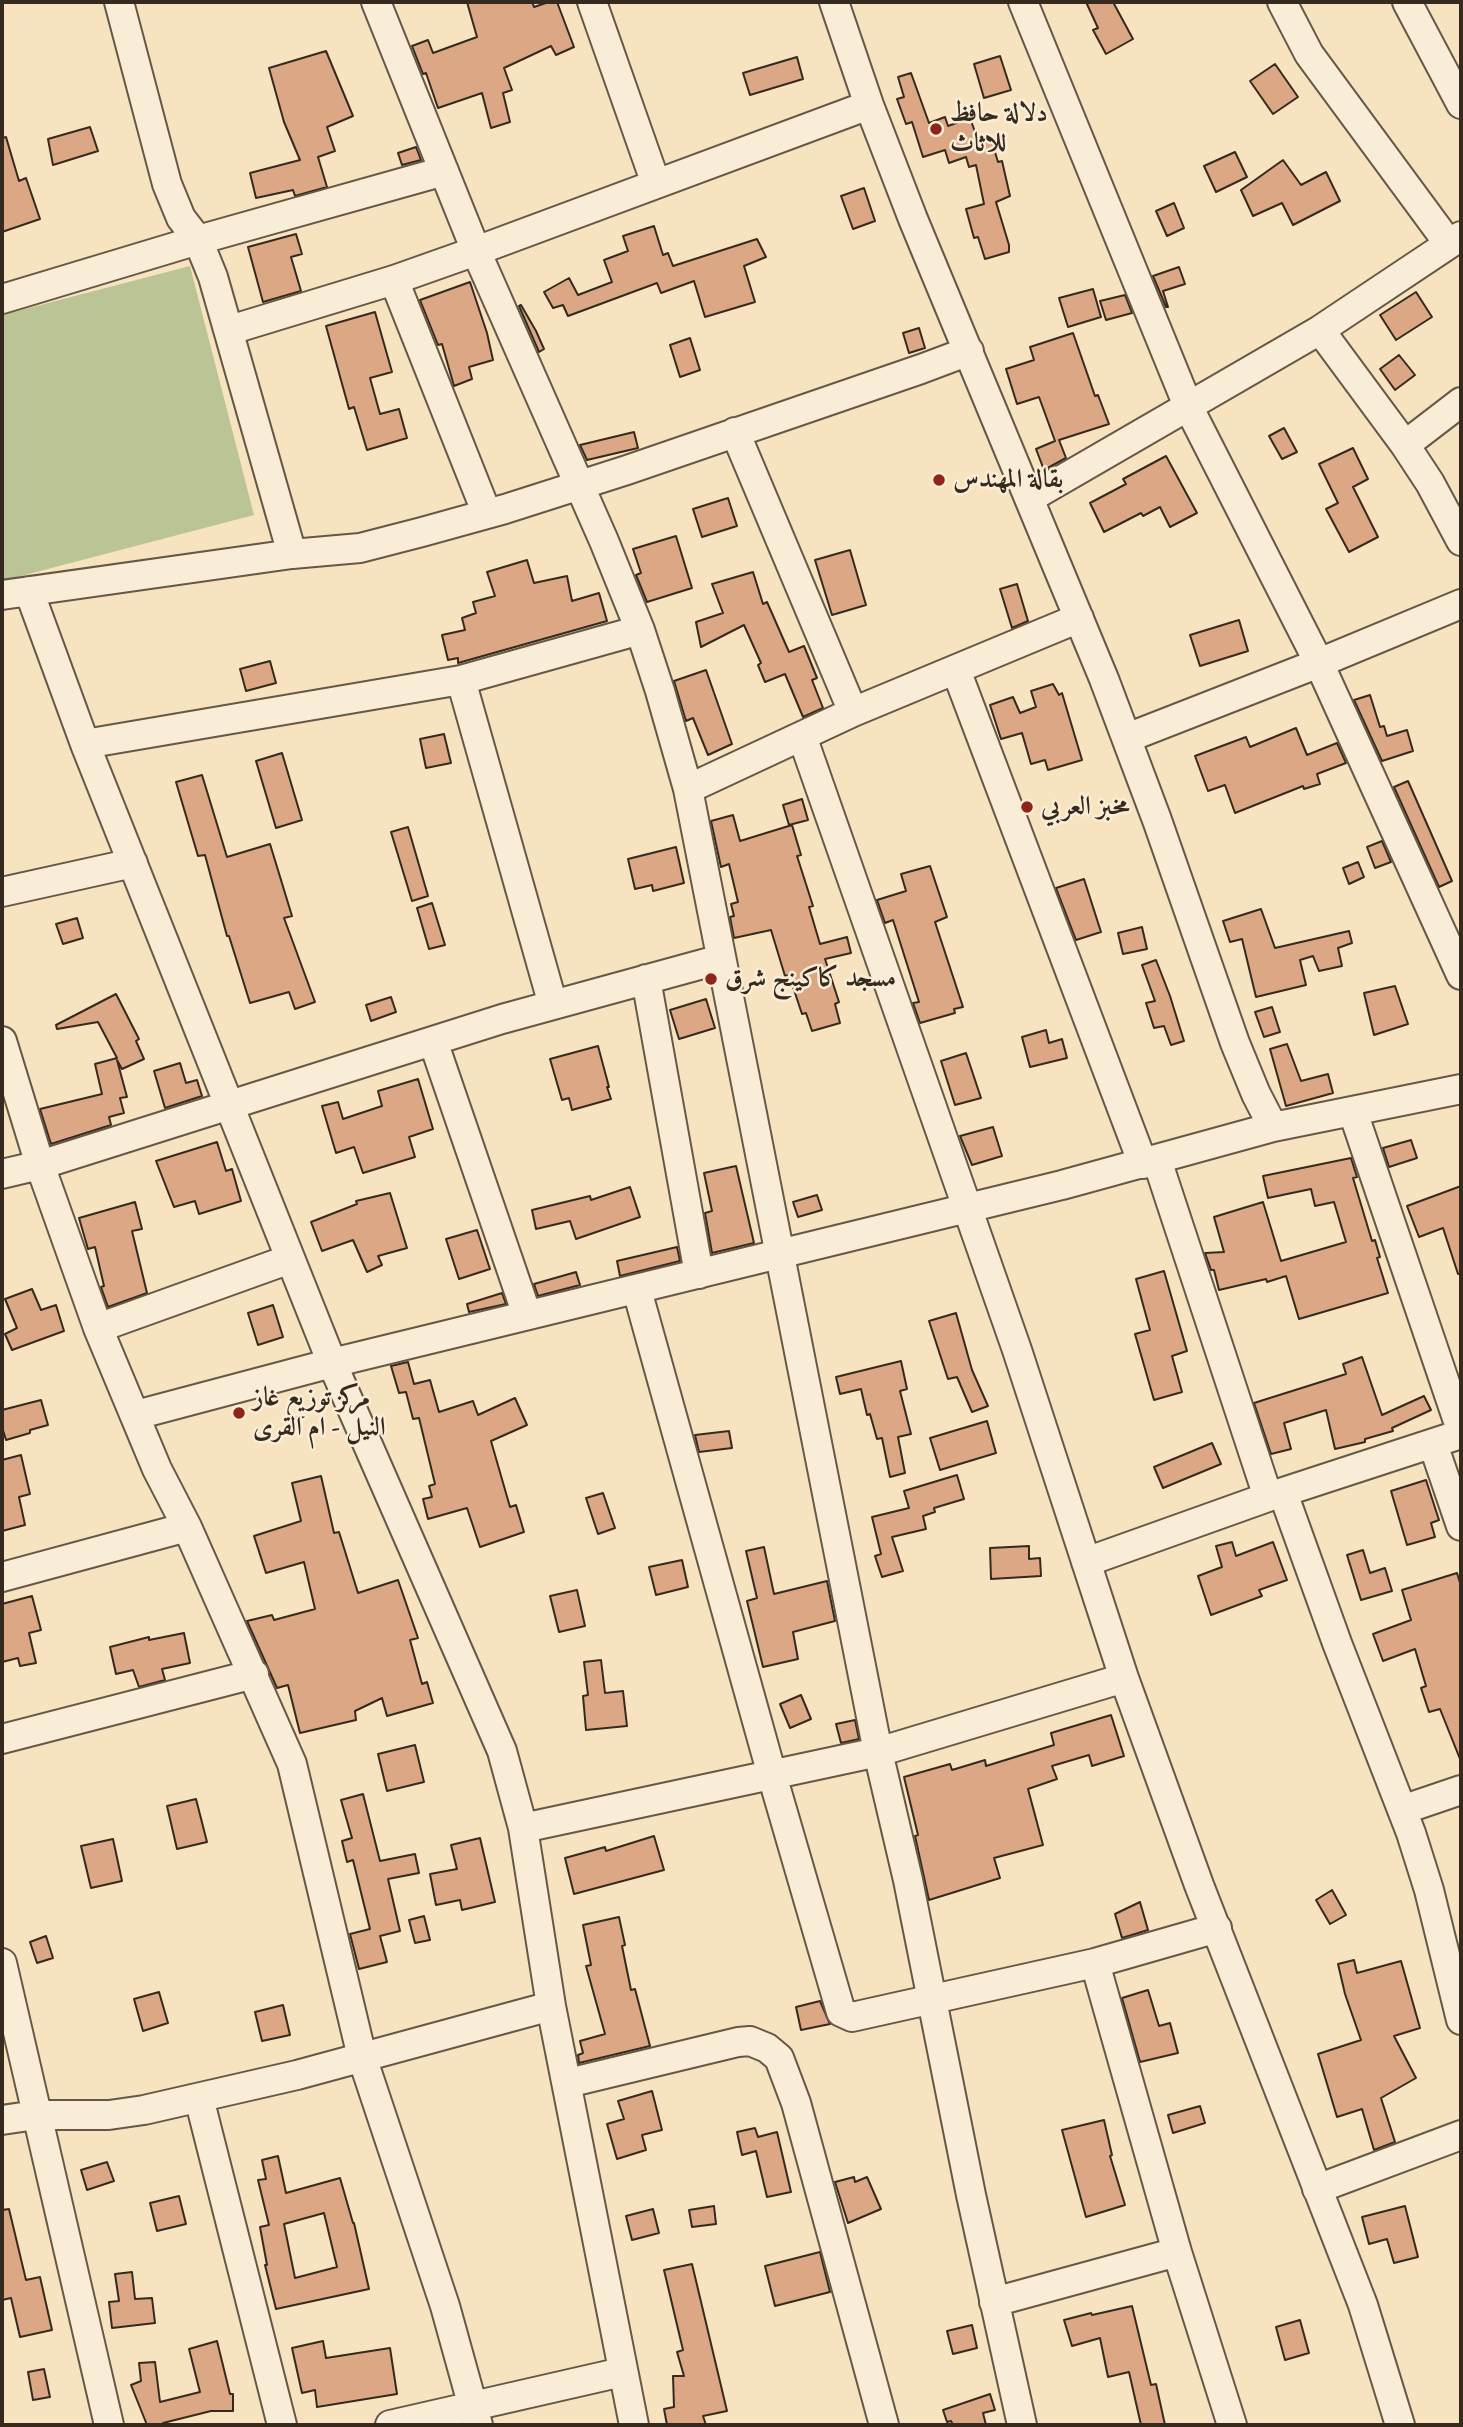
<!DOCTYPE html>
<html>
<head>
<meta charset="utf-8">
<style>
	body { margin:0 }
	#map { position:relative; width:1463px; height:2427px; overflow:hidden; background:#f8e3c1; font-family:"EB Garamond",serif }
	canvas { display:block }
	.frame { position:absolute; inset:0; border:4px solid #352a1d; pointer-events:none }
</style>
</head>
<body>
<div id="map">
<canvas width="1463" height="2427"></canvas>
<div class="frame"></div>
</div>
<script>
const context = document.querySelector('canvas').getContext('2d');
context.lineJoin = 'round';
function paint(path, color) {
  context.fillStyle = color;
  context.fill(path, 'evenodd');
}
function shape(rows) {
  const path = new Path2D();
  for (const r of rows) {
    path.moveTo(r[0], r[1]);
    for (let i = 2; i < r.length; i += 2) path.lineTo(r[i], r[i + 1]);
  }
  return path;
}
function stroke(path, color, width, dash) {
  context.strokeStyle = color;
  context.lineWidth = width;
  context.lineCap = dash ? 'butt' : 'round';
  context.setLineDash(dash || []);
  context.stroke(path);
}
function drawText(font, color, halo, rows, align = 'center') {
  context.font = font + ' "EB Garamond",Amiri,serif';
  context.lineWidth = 5;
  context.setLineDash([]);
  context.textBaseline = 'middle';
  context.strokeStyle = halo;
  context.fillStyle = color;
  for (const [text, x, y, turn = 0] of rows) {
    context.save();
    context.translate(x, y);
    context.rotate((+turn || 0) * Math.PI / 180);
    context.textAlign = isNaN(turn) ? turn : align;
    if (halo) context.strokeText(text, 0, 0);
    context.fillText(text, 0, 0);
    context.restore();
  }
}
paint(shape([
	[190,266,254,515,2,581,2,315]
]), '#bac495');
const building = shape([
	[467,2,532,2,534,7,549,2,557,2,574,47,556,55,551,46,504,68,512,90,503,93,510,122,491,128,482,93,438,108,426,73,423,74,412,46,428,40,433,53,477,37,467,2],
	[1086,2,1113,2,1133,39,1106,54,1093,30,1098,28,1086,2],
	[326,51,353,116,327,127,335,151,318,157,327,187,295,196,293,190,256,198,250,173,300,160,284,122,269,68,326,51],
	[1000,56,1011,90,984,98,974,64,1000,56],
	[797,57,803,79,750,95,743,73,797,57],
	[1275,64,1298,97,1273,114,1250,81,1275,64],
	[911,73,929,123,945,117,948,126,970,118,979,143,991,139,998,162,1002,161,1010,196,996,202,1009,245,1009,252,985,259,978,237,974,238,966,209,984,204,976,165,969,167,966,157,949,163,945,150,923,157,912,122,906,124,897,99,904,97,898,77,911,73],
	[90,127,98,151,53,165,48,139,90,127],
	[6,137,19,181,26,178,40,219,2,232,2,138,6,137],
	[416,147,421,160,402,165,398,153,416,147],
	[1235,152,1247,177,1216,192,1204,166,1235,152],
	[1283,160,1301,185,1326,172,1340,201,1293,225,1282,203,1253,216,1241,190,1283,160],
	[864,188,875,221,853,229,841,196,864,188],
	[1174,203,1184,228,1167,236,1156,211,1174,203],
	[654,226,663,255,668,253,673,266,757,239,766,257,744,266,755,302,705,317,694,281,661,293,657,283,568,316,563,305,553,308,544,292,569,278,578,295,612,282,604,260,628,251,623,236,654,226],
	[296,234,302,254,291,257,301,291,263,302,248,247,296,234],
	[1179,267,1185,284,1163,291,1168,307,1166,307,1153,276,1179,267],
	[470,282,487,333,493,360,469,367,472,379,454,386,442,344,438,345,420,300,470,282],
	[1093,289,1101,317,1068,327,1059,298,1093,289],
	[1416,292,1432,317,1396,340,1380,315,1416,292],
	[1125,295,1132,313,1106,320,1100,301,1125,295],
	[521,305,536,331,544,349,539,352,519,306,521,305],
	[375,312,392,372,370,378,380,414,399,409,407,438,367,450,354,407,349,409,326,326,375,312],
	[919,328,925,348,909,353,903,333,919,328],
	[1073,333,1095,396,1098,395,1109,424,1059,440,1066,458,1044,470,1036,449,1055,441,1039,397,1017,404,1006,369,1034,360,1030,347,1073,333],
	[690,338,700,370,680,377,670,345,690,338],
	[1399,355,1415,375,1395,390,1380,369,1399,355],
	[1284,428,1297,452,1282,459,1269,436,1284,428],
	[634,432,638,448,587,460,580,445,634,432],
	[1353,448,1368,479,1353,487,1378,537,1349,552,1326,509,1338,503,1319,464,1353,448],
	[1166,456,1197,513,1170,527,1160,507,1143,516,1141,513,1104,532,1090,503,1126,484,1123,479,1166,456],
	[728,498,737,526,702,537,693,509,728,498],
	[676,536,692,588,647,602,636,575,641,573,633,549,676,536],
	[850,550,866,605,832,615,815,560,850,550],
	[527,560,534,583,567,576,572,601,599,593,607,621,458,663,458,658,448,660,442,635,465,630,462,618,476,613,473,602,495,596,487,572,527,560],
	[753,572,763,604,767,602,789,652,804,646,817,678,812,680,823,708,803,717,785,674,765,682,758,665,761,663,744,625,701,647,696,622,723,613,712,584,753,572],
	[1017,584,1028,621,1012,628,1000,589,1017,584],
	[1239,620,1248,651,1200,666,1190,635,1239,620],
	[270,661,276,683,246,691,240,669,270,661],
	[706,670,732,744,708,755,693,718,686,721,674,681,706,670],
	[1053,684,1059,695,1062,693,1082,760,1048,770,1045,760,1031,764,1022,733,1001,739,990,705,1013,697,1020,713,1036,707,1031,691,1053,684],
	[1370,695,1380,727,1384,726,1387,736,1407,730,1413,751,1382,761,1354,700,1370,695],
	[1296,728,1307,755,1337,743,1346,763,1317,774,1320,784,1304,789,1303,786,1235,813,1225,785,1208,791,1195,756,1246,737,1250,747,1296,728],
	[444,734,451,763,426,768,420,739,444,734],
	[282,753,302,820,276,828,256,761,282,753],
	[202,775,227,857,270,844,292,916,284,918,315,1002,295,1009,289,992,250,1003,229,936,227,936,205,855,198,856,176,782,202,775],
	[1408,781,1452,881,1439,887,1394,787,1408,781],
	[802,799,808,820,789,825,783,805,802,799],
	[733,815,740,841,792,825,801,855,797,856,813,906,809,907,820,944,847,937,851,953,825,959,839,1002,835,1004,840,1023,812,1031,806,1013,802,1014,789,975,785,976,771,930,734,938,730,917,734,916,731,904,738,902,729,864,721,867,711,821,733,815],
	[408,827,428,896,412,901,391,832,408,827],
	[1382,841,1391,862,1375,868,1367,847,1382,841],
	[676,847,684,883,653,891,652,885,635,889,628,859,676,847],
	[1358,862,1364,877,1349,884,1343,868,1358,862],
	[930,866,947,917,935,922,963,1007,954,1009,955,1013,920,1023,913,1003,919,1002,893,920,885,923,877,900,906,891,901,874,930,866],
	[1084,879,1101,932,1076,940,1056,888,1084,879],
	[432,903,445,945,429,949,417,908,432,903],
	[1261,909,1275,948,1349,931,1352,943,1338,948,1342,966,1319,971,1313,956,1300,960,1306,985,1256,997,1242,939,1230,942,1223,921,1261,909],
	[77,918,83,938,63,944,56,924,77,918],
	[1142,927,1147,949,1123,954,1118,933,1142,927],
	[1156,960,1170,996,1184,1041,1171,1045,1164,1026,1154,1028,1146,1003,1155,1001,1142,965,1156,960],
	[1395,986,1408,1024,1374,1035,1364,993,1395,986],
	[116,994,139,1039,136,1041,144,1059,122,1069,117,1060,127,1097,120,1098,124,1113,109,1117,111,1125,51,1144,40,1109,102,1094,95,1064,117,1058,98,1022,57,1029,56,1025,116,994],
	[391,997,396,1012,371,1021,366,1005,391,997],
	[706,999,715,1028,679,1039,670,1010,706,999],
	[1272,1007,1280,1032,1264,1037,1255,1012,1272,1007],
	[1046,1030,1049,1043,1062,1039,1067,1058,1030,1067,1022,1037,1046,1030],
	[1287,1044,1301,1081,1328,1074,1333,1093,1286,1106,1270,1049,1287,1044],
	[598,1046,609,1087,607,1087,611,1099,572,1110,569,1098,562,1100,550,1059,598,1046],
	[966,1053,981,1098,955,1105,941,1061,966,1053],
	[180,1063,186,1083,197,1080,202,1096,165,1108,154,1071,180,1063],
	[418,1079,433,1129,409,1137,415,1157,363,1173,354,1147,336,1153,322,1106,338,1102,343,1119,382,1106,378,1091,418,1079],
	[993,1127,1002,1156,972,1165,960,1136,993,1127],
	[1411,1140,1417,1158,1389,1167,1383,1148,1411,1140],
	[217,1142,226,1171,232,1169,241,1201,199,1214,195,1201,174,1207,156,1161,217,1142],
	[1351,1158,1357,1177,1353,1178,1372,1241,1375,1240,1380,1257,1377,1258,1388,1293,1299,1319,1286,1276,1267,1282,1266,1279,1219,1290,1214,1270,1211,1270,1205,1253,1224,1252,1214,1217,1263,1202,1281,1261,1346,1242,1334,1202,1315,1206,1311,1189,1268,1198,1263,1176,1351,1158],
	[736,1166,754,1243,712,1253,705,1213,712,1211,704,1173,736,1166],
	[1461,1186,1461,1273,1458,1274,1443,1228,1419,1237,1407,1206,1461,1186],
	[630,1187,640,1217,576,1239,570,1221,536,1229,532,1210,590,1196,591,1200,630,1187],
	[390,1193,407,1248,378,1256,382,1265,367,1272,353,1240,322,1251,311,1222,357,1204,356,1201,390,1193],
	[817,1195,822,1210,798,1217,793,1202,817,1195],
	[135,1202,142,1229,132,1231,147,1293,108,1307,101,1287,104,1286,95,1247,88,1249,79,1218,135,1202],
	[477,1230,490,1269,459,1279,446,1239,477,1230],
	[677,1247,680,1261,620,1276,617,1261,677,1247],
	[1164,1271,1187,1351,1172,1356,1182,1392,1154,1400,1135,1334,1150,1330,1136,1279,1164,1271],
	[576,1272,580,1285,538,1296,534,1284,576,1272],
	[32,1289,41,1310,56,1305,64,1331,12,1350,5,1334,17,1328,5,1299,32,1289],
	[502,1293,506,1304,469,1312,467,1304,502,1293],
	[273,1305,283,1337,258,1345,248,1313,273,1305],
	[956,1313,972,1370,988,1406,972,1412,957,1377,948,1379,929,1321,956,1313],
	[1362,1357,1382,1415,1424,1396,1431,1410,1392,1428,1393,1431,1365,1439,1365,1442,1335,1449,1326,1410,1284,1423,1291,1449,1271,1454,1254,1403,1346,1374,1343,1364,1362,1357],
	[901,1361,907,1389,900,1391,911,1434,898,1437,905,1473,890,1477,882,1438,877,1439,870,1414,867,1415,861,1389,840,1394,836,1377,901,1361],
	[408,1362,414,1384,430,1380,439,1412,473,1401,478,1415,515,1398,527,1425,491,1441,510,1507,516,1505,524,1532,480,1547,467,1508,428,1519,423,1499,432,1497,429,1486,435,1484,419,1418,413,1419,406,1392,399,1393,391,1366,408,1362],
	[41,1400,48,1425,30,1430,30,1433,6,1440,2,1427,2,1410,41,1400],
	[987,1421,996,1453,940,1470,930,1438,987,1421],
	[729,1431,732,1448,699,1452,695,1435,729,1431],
	[1212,1443,1221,1464,1163,1488,1154,1467,1212,1443],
	[21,1455,30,1494,19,1497,25,1525,2,1531,2,1460,21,1455],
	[957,1475,964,1499,934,1508,935,1512,923,1516,926,1529,892,1537,903,1571,882,1577,875,1556,881,1554,872,1517,909,1508,904,1491,957,1475],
	[321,1476,334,1533,339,1532,358,1593,398,1580,418,1638,410,1640,422,1684,427,1682,433,1703,387,1716,382,1698,355,1711,356,1720,300,1733,288,1685,277,1688,247,1621,272,1615,274,1620,315,1609,304,1562,266,1573,254,1536,301,1521,292,1483,321,1476],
	[1426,1480,1439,1520,1431,1523,1435,1537,1407,1545,1391,1491,1426,1480],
	[603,1493,615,1528,598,1534,586,1498,603,1493],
	[1232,1542,1236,1556,1273,1542,1287,1580,1259,1590,1262,1596,1211,1615,1198,1576,1222,1567,1216,1546,1232,1542],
	[1029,1546,1029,1559,1040,1558,1041,1576,991,1579,990,1548,1029,1546],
	[764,1547,774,1594,827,1581,835,1621,793,1632,798,1659,763,1667,747,1601,757,1598,746,1551,764,1547],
	[1363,1550,1370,1573,1385,1568,1392,1591,1361,1600,1347,1555,1363,1550],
	[682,1560,688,1587,656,1595,649,1567,682,1560],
	[1457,1573,1461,1586,1460,1759,1440,1709,1429,1712,1421,1688,1426,1686,1415,1649,1383,1661,1373,1634,1411,1620,1402,1590,1457,1573],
	[577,1590,585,1626,559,1632,550,1596,577,1590],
	[32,1596,41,1630,29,1633,36,1663,20,1666,18,1658,2,1662,2,1604,32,1596],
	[184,1633,190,1663,162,1669,165,1680,139,1687,133,1670,116,1674,110,1647,149,1637,149,1640,184,1633],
	[601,1660,605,1693,623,1691,627,1726,586,1730,583,1696,588,1695,584,1662,601,1660],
	[801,1695,811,1719,790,1728,780,1704,801,1695],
	[1111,1715,1124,1756,1092,1766,1089,1755,1052,1766,1057,1779,1028,1789,1043,1845,994,1858,1000,1878,929,1900,915,1836,918,1835,904,1777,950,1764,952,1770,985,1760,986,1766,1054,1745,1051,1733,1111,1715],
	[855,1720,859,1739,841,1743,836,1724,855,1720],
	[415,1745,424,1782,387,1791,378,1754,415,1745],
	[363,1794,380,1861,415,1854,419,1873,388,1879,400,1931,380,1936,387,1962,359,1969,350,1934,370,1929,353,1860,347,1862,342,1841,352,1838,341,1800,363,1794],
	[196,1799,207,1842,177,1849,167,1806,196,1799],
	[654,1836,664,1870,574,1894,565,1858,605,1847,606,1851,654,1836],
	[480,1838,495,1902,462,1910,460,1900,436,1905,430,1874,457,1869,451,1845,480,1838],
	[113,1839,122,1881,91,1888,81,1846,113,1839],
	[1332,1890,1346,1915,1330,1924,1316,1900,1332,1890],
	[1140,1902,1148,1930,1122,1938,1115,1914,1140,1902],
	[424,1916,430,1940,415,1943,409,1920,424,1916],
	[619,1917,625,1945,622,1946,631,1990,635,1989,650,2046,579,2063,578,2055,583,2053,580,2041,605,2034,586,1966,591,1965,583,1925,619,1917],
	[46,1936,53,1958,37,1963,30,1942,46,1936],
	[1354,1960,1357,1973,1401,1961,1420,2028,1394,2036,1416,2078,1381,2098,1395,2142,1374,2150,1362,2109,1337,2117,1318,2054,1361,2040,1345,1994,1338,1964,1354,1960],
	[1148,1990,1159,2026,1170,2023,1178,2053,1140,2062,1122,1998,1148,1990],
	[159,1992,168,2023,143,2031,134,1999,159,1992],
	[820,2001,830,2024,801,2030,796,2007,820,2001],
	[283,2005,290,2035,262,2041,255,2012,283,2005],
	[652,2091,662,2130,642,2135,646,2150,617,2159,607,2124,624,2119,618,2101,652,2091],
	[1200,2106,1205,2123,1173,2133,1168,2115,1200,2106],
	[1104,2120,1112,2155,1110,2156,1125,2205,1086,2217,1062,2130,1104,2120],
	[755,2128,758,2137,777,2132,791,2192,767,2197,756,2151,742,2155,737,2132,755,2128],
	[278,2156,286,2193,340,2178,353,2223,354,2223,369,2289,276,2309,265,2265,267,2265,260,2227,269,2225,258,2180,266,2179,262,2160,278,2156],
	[324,2213,337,2267,295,2278,284,2224,324,2213],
	[107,2162,114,2181,87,2190,81,2170,107,2162],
	[854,2177,855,2182,867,2177,881,2209,848,2223,835,2182,854,2177],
	[179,2196,186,2224,157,2231,150,2203,179,2196],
	[714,2206,716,2224,692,2227,689,2210,714,2206],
	[1405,2206,1418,2257,1394,2263,1387,2239,1369,2244,1362,2217,1405,2206],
	[9,2209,26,2280,40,2277,52,2330,20,2337,11,2298,2,2300,2,2210,9,2209],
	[653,2209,659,2233,632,2240,626,2216,653,2209],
	[820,2252,830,2292,775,2306,765,2266,820,2252],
	[692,2264,727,2411,703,2416,706,2425,667,2425,664,2409,674,2407,673,2376,684,2376,677,2352,683,2350,664,2270,692,2264],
	[132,2272,135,2299,152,2298,155,2323,112,2328,109,2302,119,2301,115,2274,132,2272],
	[1132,2306,1151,2385,1156,2384,1165,2425,1141,2425,1129,2372,1108,2377,1100,2338,1072,2346,1064,2320,1091,2313,1092,2315,1132,2306],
	[1300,2320,1309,2353,1285,2360,1276,2327,1300,2320],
	[972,2325,977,2348,953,2354,947,2331,972,2325],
	[217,2341,230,2394,233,2394,233,2411,211,2411,163,2423,164,2425,147,2425,131,2385,141,2381,139,2363,155,2362,160,2402,200,2392,189,2349,217,2341],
	[323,2341,326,2358,390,2348,397,2394,317,2407,315,2390,302,2393,292,2348,323,2341],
	[44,2369,50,2397,33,2400,28,2372,44,2369],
	[990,2394,995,2410,983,2413,986,2425,953,2425,951,2421,947,2422,943,2410,990,2394]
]);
paint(building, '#dca785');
stroke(building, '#352a1d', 2);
const minor = shape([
	[119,2,167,184,181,218,198,240,213,277,292,554],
	[376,2,476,251,604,541,640,630,660,691,688,789,878,1752,908,1880,971,2195,1022,2425],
	[592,2,656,184],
	[834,2,869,105,913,219,1104,679,1157,820,1235,1043,1256,1094,1273,1127],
	[1023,2,1188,406,1319,663,1461,975],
	[1282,2,1309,54,1449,244],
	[1407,2,1461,104],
	[394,280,487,514],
	[2,299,198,240,444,171],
	[230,330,394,280,476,251,869,105],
	[1320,330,1405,445,1430,483,1461,541],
	[735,432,853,712],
	[1405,445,1461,402],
	[1030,498,1320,330,1461,236],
	[29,591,85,744,332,1363,502,1751,523,1828,551,2006,634,2425],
	[2,595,292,554,360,548,422,532,505,509,627,470,921,369,969,351],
	[956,670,1143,1164],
	[461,680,553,1005],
	[802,736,1017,1350,1124,1678,1199,1885,1363,2305,1400,2425],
	[1127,738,1319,663,1461,604],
	[85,744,461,680,640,630],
	[688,789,853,712,1079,618],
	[2,892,133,863],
	[646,979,699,1274],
	[2,1041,40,1165,98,1328,157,1469,187,1527,292,1764,362,2057,445,2306,478,2425],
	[433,1041,527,1315],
	[1353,1112,1461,1430],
	[1157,1160,1268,1497],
	[2,1174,40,1165,502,1019,721,959],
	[637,1290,772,1775,841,2012,852,2017,1095,1963,1217,1928],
	[98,1328,290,1259],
	[136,1415,332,1363,1062,1185,1273,1127,1461,1089],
	[1433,1444,1461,1526],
	[1283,1493,1337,1643,1411,1833,1429,1890,1461,2020],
	[1086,1562,1268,1497,1461,1434],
	[2,1577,187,1527],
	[2,1739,254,1674],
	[1402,1810,1461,1790],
	[523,1828,878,1752,1124,1678],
	[2,1963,109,2425],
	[1095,1963,1177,2252,1232,2425],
	[568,2083,738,2042,750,2041,767,2048,779,2058,796,2103,884,2425],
	[199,2098,282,2425],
	[2,2120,36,2115,109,2115,144,2110,297,2075,551,2006],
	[1317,2189,1461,2135],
	[994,2302,1177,2252],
	[390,2425,622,2372]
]);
stroke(minor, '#665846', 32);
stroke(minor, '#faedd7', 28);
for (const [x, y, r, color] of [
	[936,129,7,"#8f2418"],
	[939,480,7,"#8f2418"],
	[1027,807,7,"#8f2418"],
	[711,979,7,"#8f2418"],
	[239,1413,7,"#8f2418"]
]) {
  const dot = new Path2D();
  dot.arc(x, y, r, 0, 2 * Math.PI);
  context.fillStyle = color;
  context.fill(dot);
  stroke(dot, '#faedd7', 2.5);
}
drawText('bold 26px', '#352a1d', '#faedd7', [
	["دلالة حافظ",950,114],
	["للاثاث",950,144],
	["بقالة المهندس",953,480],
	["مخبز العربي",1041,807],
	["مسجد كاكينج شرق",725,979],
	["مركز توزيع غاز",253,1398],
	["النيل - ام القرى",253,1428]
], 'left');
</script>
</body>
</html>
